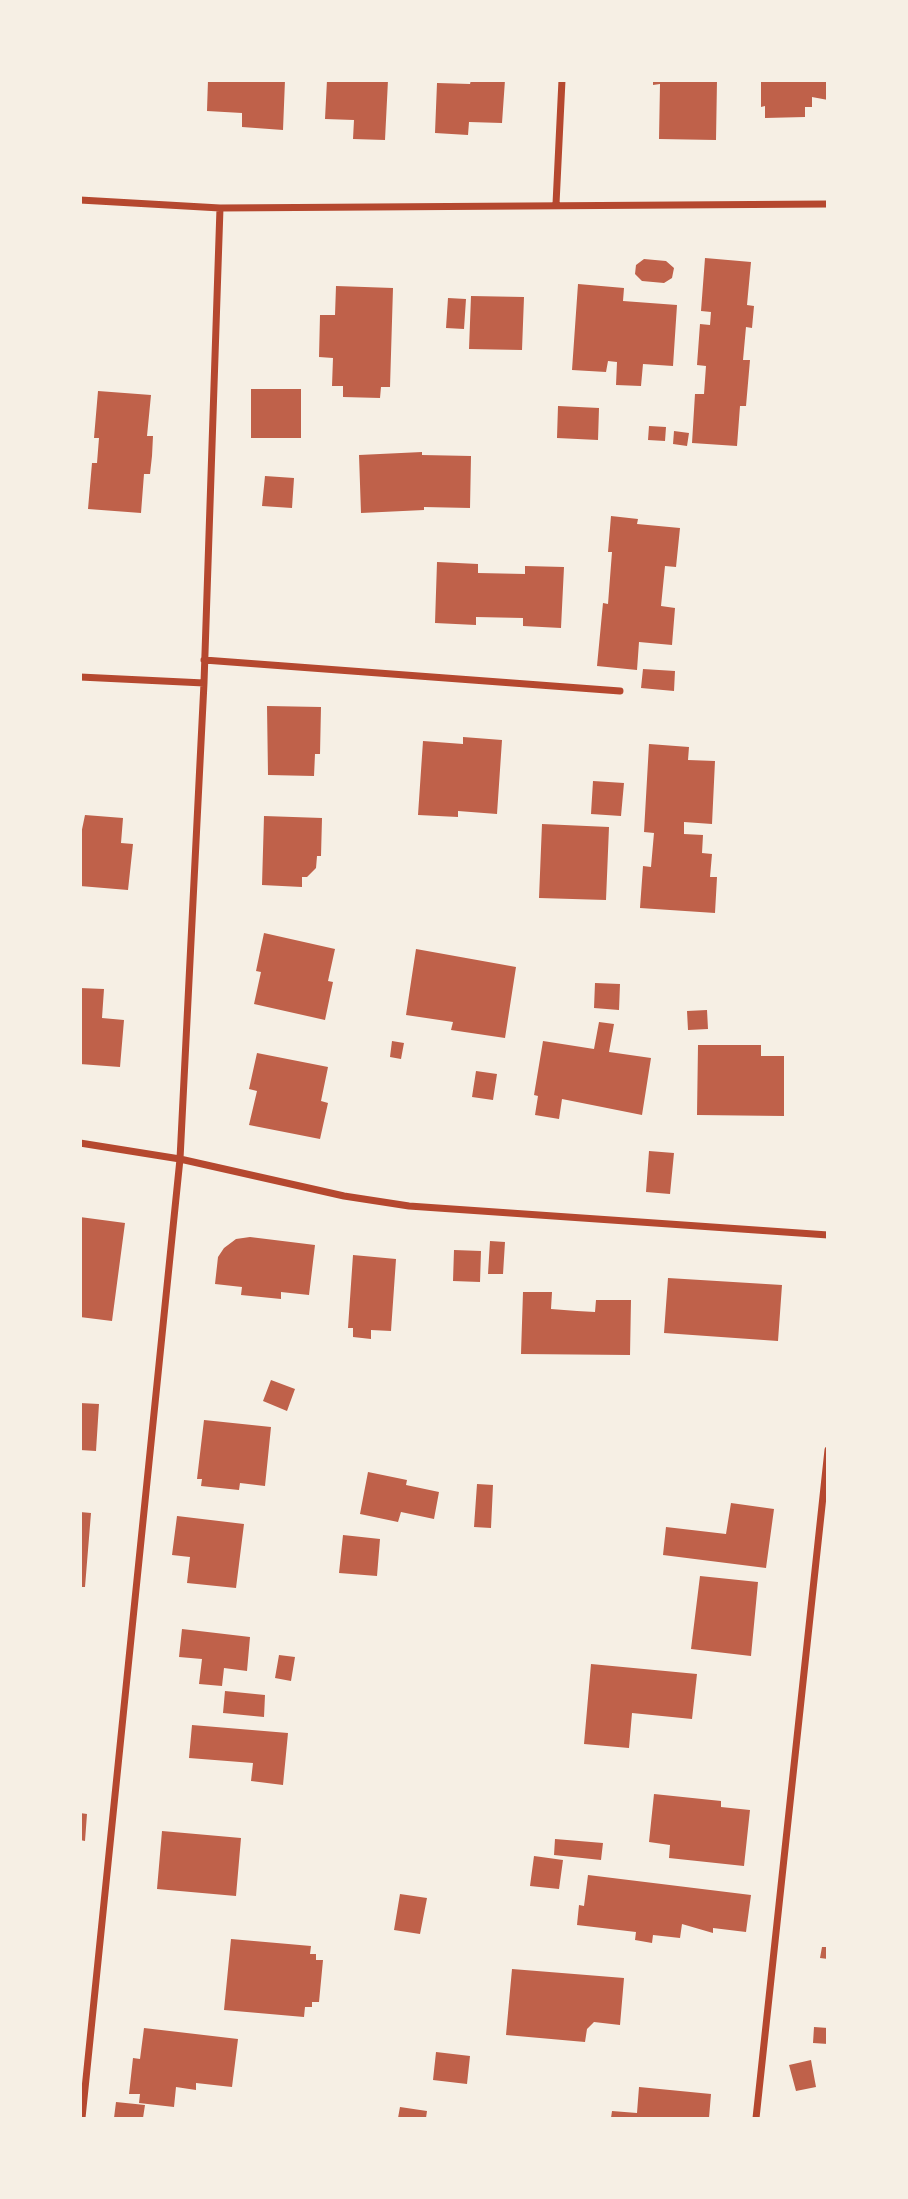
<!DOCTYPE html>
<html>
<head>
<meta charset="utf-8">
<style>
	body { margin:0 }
	#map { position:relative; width:908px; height:2199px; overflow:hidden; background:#f6efe4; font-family:"Roboto Serif",serif }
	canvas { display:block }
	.frame { position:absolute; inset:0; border:82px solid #f6efe4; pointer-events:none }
</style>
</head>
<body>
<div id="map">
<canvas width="908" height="2199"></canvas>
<div class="frame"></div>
</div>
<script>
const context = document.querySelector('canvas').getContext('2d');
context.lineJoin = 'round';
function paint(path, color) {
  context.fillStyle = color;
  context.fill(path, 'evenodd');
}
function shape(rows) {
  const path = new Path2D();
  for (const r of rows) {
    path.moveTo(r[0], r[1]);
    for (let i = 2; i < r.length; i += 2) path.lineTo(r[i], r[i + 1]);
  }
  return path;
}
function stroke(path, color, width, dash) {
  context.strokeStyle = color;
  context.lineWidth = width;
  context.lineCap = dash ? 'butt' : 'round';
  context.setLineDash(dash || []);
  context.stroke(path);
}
paint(shape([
	[208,80,285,80,283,130,242,127,242,113,207,111],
	[327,80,388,80,385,140,353,139,354,120,325,119],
	[471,80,505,80,502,123,469,122,468,135,435,133,437,83,470,84],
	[653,80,717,80,716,140,659,139,660,84,653,85],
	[761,80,828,80,828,100,812,97,812,107,805,107,805,117,765,118,765,106,761,107],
	[705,258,751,262,747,305,754,306,752,328,746,327,743,360,750,360,746,406,740,406,737,446,692,443,695,394,704,394,706,366,697,365,700,324,710,325,711,312,701,311],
	[644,259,666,261,674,268,672,278,664,283,642,281,635,274,636,265],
	[578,284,624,288,623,301,677,305,673,366,643,364,641,386,616,385,617,362,608,361,606,372,572,370],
	[336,286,393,288,390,387,381,387,380,398,343,397,343,386,332,386,333,358,319,357,320,315,335,315],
	[471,296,524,297,522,350,469,349],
	[448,298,466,299,464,329,446,328],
	[251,389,301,389,301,438,251,438],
	[98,391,151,395,147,436,153,436,152,456,150,474,144,474,141,513,88,509,92,463,97,463,99,438,94,438],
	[558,406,599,408,598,440,557,438],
	[649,426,666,427,665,441,648,440],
	[674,431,689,433,687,446,673,444],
	[422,452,422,455,471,456,470,508,424,507,424,510,361,513,359,455],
	[265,476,294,478,292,508,262,506],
	[611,516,638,519,637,524,680,528,676,567,665,566,661,606,675,608,672,645,639,642,637,670,597,666,603,603,608,604,612,552,608,552],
	[437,562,478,564,478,573,525,574,525,566,564,567,561,628,523,626,523,618,476,617,476,625,435,623],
	[643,669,675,671,674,691,641,688],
	[267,706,321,707,320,754,315,754,314,776,268,775],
	[463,737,502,740,497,814,458,811,458,817,418,815,423,741,463,744],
	[649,744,689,747,688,760,715,761,712,824,684,822,684,834,703,835,702,853,712,854,710,877,717,877,715,913,640,908,643,866,651,867,654,833,644,832],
	[593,781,624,783,621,816,591,814],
	[85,815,123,818,121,843,133,844,128,890,80,886,80,839],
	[264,816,322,818,321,856,317,856,316,868,307,877,302,877,302,887,262,885],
	[542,824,609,827,606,900,539,898],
	[264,933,335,949,328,981,333,982,325,1020,254,1004,261,972,256,971],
	[416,949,516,967,505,1038,451,1030,453,1022,406,1015],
	[595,983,620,984,619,1010,594,1008],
	[80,988,104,989,102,1018,124,1020,120,1067,80,1064],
	[707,1010,708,1029,688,1030,687,1011],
	[599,1022,614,1024,609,1052,651,1058,642,1115,562,1099,559,1119,535,1115,538,1096,534,1095,543,1041,594,1049],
	[392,1041,404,1043,401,1059,390,1057],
	[698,1045,761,1045,761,1056,784,1056,784,1116,697,1115],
	[257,1053,328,1067,321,1101,328,1103,320,1139,249,1125,257,1091,249,1089],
	[476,1071,497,1074,493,1100,472,1097],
	[649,1151,674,1153,670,1194,646,1192],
	[80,1217,125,1223,112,1321,80,1317],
	[250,1237,315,1245,309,1295,281,1292,281,1299,241,1295,242,1287,215,1284,218,1257,224,1248,236,1239],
	[490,1241,505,1242,503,1274,488,1274],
	[454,1250,481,1251,480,1282,453,1281],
	[353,1255,396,1259,391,1331,371,1330,371,1339,353,1337,353,1328,348,1328],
	[668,1278,782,1285,778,1341,664,1333],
	[523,1292,552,1292,551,1309,577,1311,595,1312,596,1300,631,1300,630,1355,521,1354],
	[271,1380,295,1389,287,1411,263,1401],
	[80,1403,99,1404,96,1451,80,1450],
	[204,1420,271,1427,265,1486,240,1483,239,1490,201,1486,202,1479,197,1479],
	[368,1472,407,1480,406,1485,439,1492,434,1519,401,1512,398,1522,360,1514],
	[477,1484,493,1485,491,1528,474,1527],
	[731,1503,774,1509,766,1568,663,1555,666,1527,726,1534],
	[80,1512,91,1513,85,1587,80,1587],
	[177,1516,244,1524,236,1588,187,1583,190,1557,172,1555],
	[343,1535,380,1539,377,1576,339,1573],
	[700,1576,758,1582,751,1656,691,1649],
	[182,1629,250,1637,247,1671,224,1668,222,1686,199,1684,202,1659,179,1657],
	[279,1655,295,1657,291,1681,275,1678],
	[591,1664,697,1674,692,1719,632,1713,629,1748,584,1744],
	[225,1691,265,1695,264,1717,223,1713],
	[192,1725,288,1733,283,1785,251,1781,253,1763,189,1758],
	[654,1794,721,1801,721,1807,750,1810,744,1866,669,1858,670,1845,649,1842],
	[80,1813,87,1814,85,1841,80,1840],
	[162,1831,241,1838,236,1896,157,1889],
	[555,1839,603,1843,601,1860,554,1855],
	[534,1856,563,1860,559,1889,530,1886],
	[588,1875,751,1895,746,1932,713,1928,713,1933,682,1924,680,1938,653,1935,652,1943,635,1940,636,1932,577,1925,579,1905,584,1906],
	[400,1894,427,1898,420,1934,394,1930],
	[231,1939,311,1946,310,1954,316,1954,316,1960,323,1960,319,2002,312,2002,312,2007,305,2007,304,2017,224,2010],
	[822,1947,828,1947,828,1959,820,1958],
	[512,1969,624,1978,620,2025,594,2022,587,2029,585,2042,506,2035],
	[814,2027,828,2028,828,2044,813,2043],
	[144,2028,238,2039,232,2087,196,2083,196,2090,176,2087,174,2107,139,2103,140,2094,129,2094,133,2058,140,2059],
	[436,2052,470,2056,467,2084,433,2080],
	[811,2060,816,2087,796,2091,789,2065],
	[639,2087,711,2094,709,2118,611,2118,612,2111,637,2113],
	[116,2102,145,2105,143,2118,114,2118],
	[400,2107,427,2111,426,2118,398,2118]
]), '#bf614a');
stroke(shape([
	[80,200,220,208,828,204],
	[556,204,562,80],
	[204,660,620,691],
	[80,677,204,683],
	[80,1143,180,1159,344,1196,409,1206,828,1235],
	[82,2118,180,1159,204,683,220,208],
	[756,2118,828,1450]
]), '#b5482f', 7);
</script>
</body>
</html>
